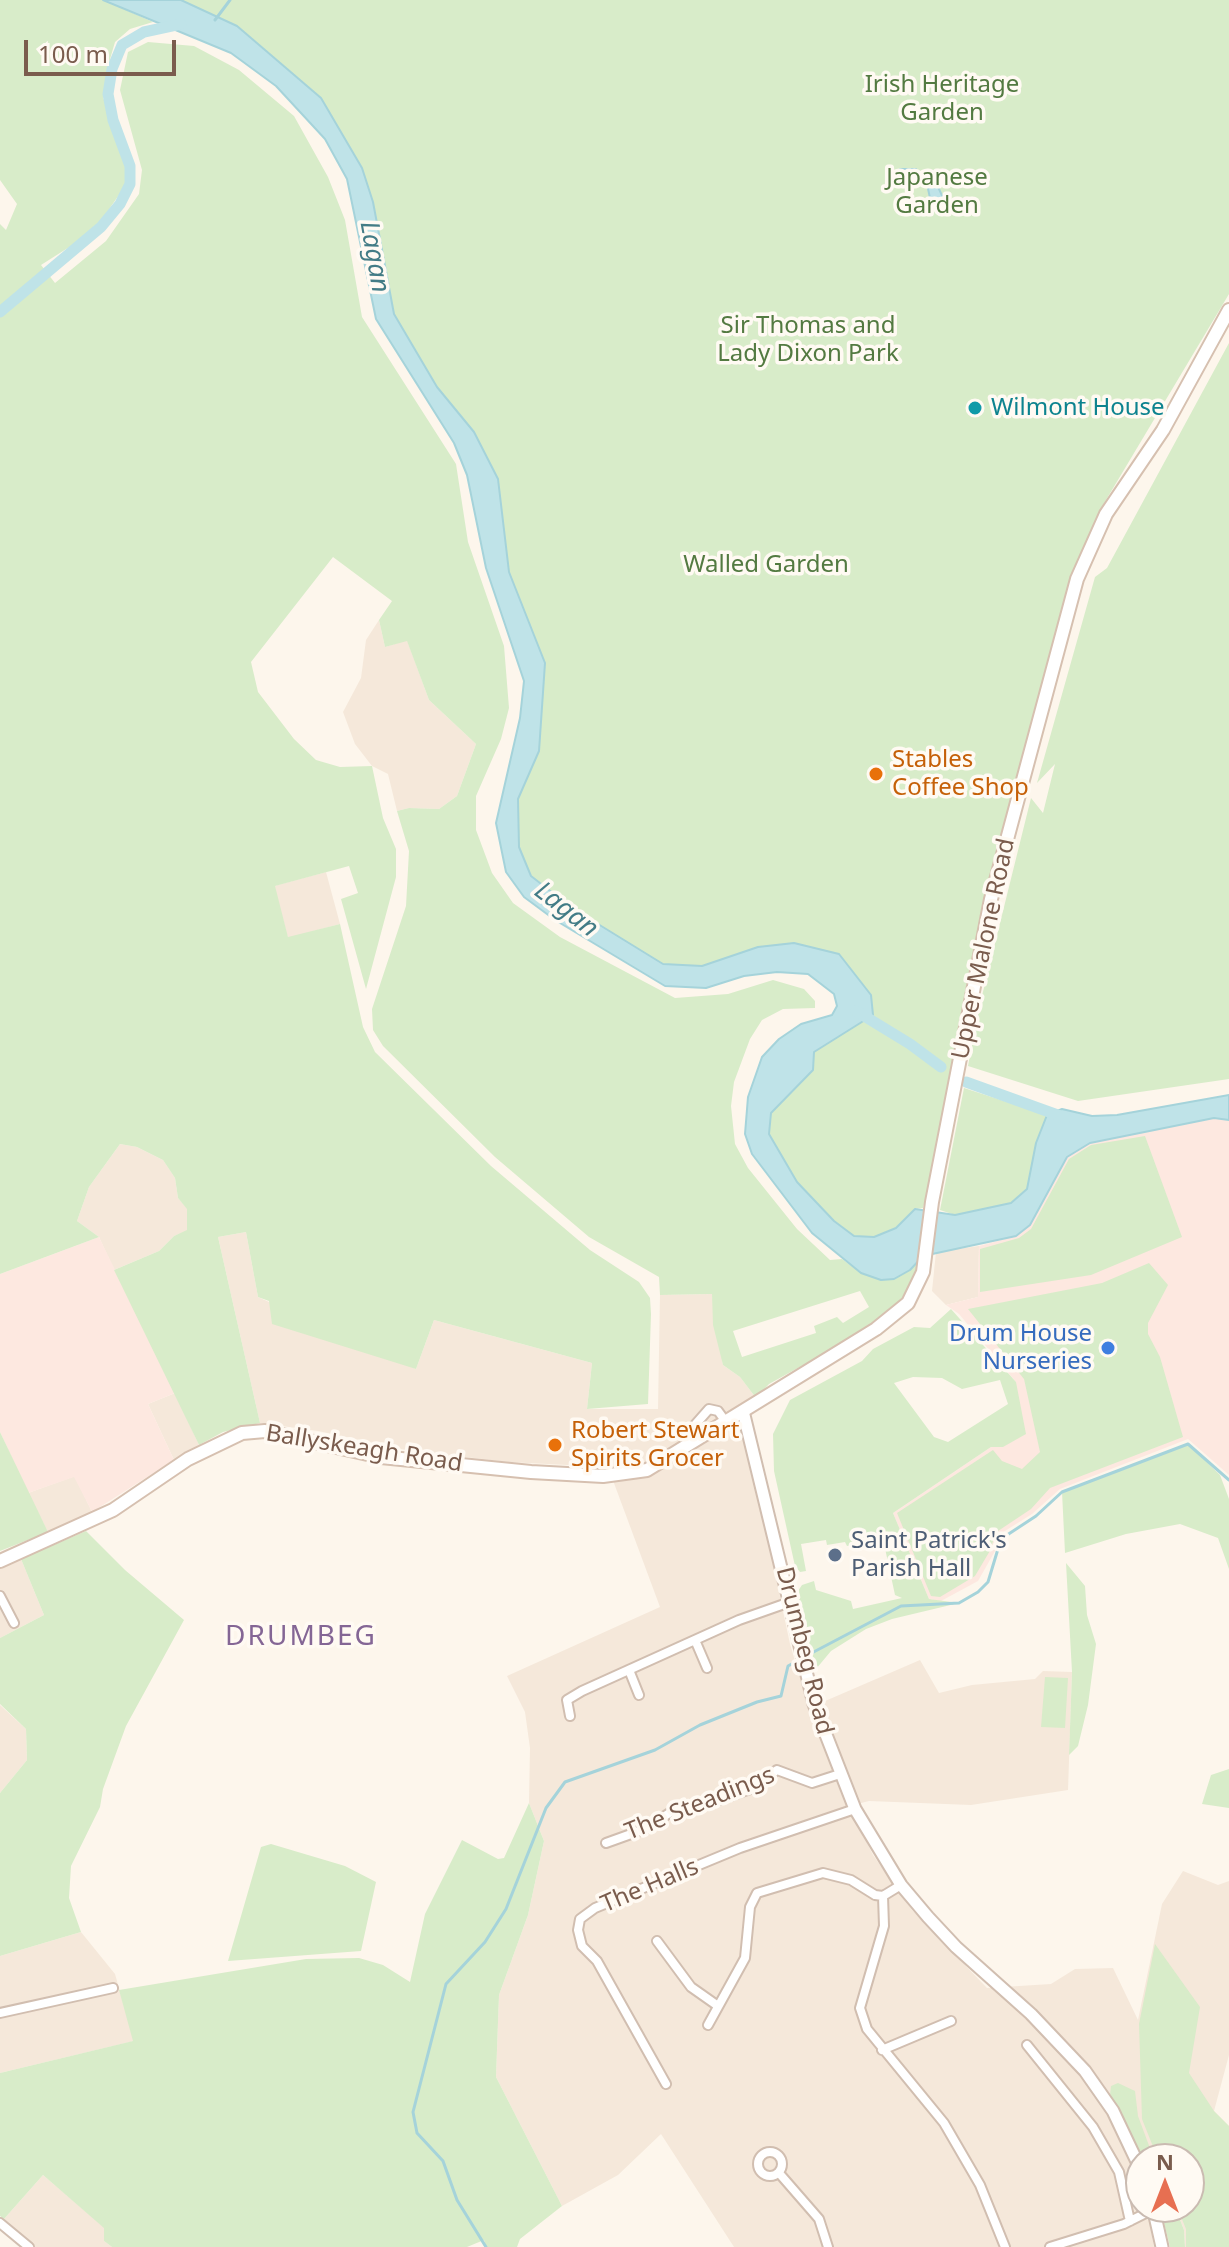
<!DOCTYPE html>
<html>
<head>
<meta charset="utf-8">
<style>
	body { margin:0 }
	#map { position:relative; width:1229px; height:2247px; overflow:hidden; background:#fdf6ec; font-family:"Noto Sans",sans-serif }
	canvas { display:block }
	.north { position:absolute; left:1125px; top:2143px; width:80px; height:80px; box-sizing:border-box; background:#fffaf3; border:2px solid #cabbb1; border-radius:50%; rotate:0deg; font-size:22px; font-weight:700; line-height:32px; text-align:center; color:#7a5c4d }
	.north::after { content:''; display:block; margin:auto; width:28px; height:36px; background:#e76f51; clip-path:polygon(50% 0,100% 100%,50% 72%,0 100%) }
	.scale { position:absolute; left:24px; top:40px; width:152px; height:36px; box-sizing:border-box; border:4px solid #7a5c4d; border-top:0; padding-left:10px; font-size:24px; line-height:28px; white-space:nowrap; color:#7a5c4d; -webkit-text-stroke:6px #fffaf3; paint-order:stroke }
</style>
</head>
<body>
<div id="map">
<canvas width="1229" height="2247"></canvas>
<div class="north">N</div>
<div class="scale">100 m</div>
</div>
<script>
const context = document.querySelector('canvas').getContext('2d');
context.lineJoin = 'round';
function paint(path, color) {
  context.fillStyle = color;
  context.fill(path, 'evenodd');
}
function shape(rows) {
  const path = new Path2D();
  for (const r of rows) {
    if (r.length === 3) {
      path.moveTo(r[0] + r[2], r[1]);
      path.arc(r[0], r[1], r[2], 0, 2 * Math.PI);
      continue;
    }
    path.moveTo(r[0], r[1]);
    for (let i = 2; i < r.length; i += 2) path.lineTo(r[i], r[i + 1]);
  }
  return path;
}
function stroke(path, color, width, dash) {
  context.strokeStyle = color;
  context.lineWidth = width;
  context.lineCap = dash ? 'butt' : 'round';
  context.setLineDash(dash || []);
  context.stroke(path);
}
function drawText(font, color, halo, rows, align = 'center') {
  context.font = font + ' "Noto Sans",sans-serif';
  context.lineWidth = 7;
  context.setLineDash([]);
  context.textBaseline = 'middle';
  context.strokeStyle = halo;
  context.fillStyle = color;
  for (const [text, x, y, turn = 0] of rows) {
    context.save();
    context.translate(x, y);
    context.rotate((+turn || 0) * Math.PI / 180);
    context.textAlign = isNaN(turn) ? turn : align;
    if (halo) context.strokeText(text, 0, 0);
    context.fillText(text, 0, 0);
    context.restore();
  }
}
paint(shape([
	[379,620,385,647,407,640,429,700,476,744,457,796,439,809,409,808,397,811,388,774,372,766,355,744,343,712,361,678,366,640],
	[326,872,340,924,288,938,274,886],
	[120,1144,137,1147,163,1160,175,1178,178,1198,187,1208,187,1231,174,1236,159,1251,114,1270,99,1237,77,1221,89,1187],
	[246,1232,258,1297,416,1369,434,1320,592,1363,587,1409,658,1409,660,1295,712,1294,723,1365,740,1377,756,1398,724,1420,731,1435,747,1442,790,1644,809,1708,920,1660,939,1693,972,1685,1035,1679,1043,1671,1072,1672,1068,1790,971,1805,869,1801,849,1806,873,1855,912,1910,987,1988,1051,1984,1075,1969,1113,1968,1138,2020,1162,1904,1183,1871,1218,1885,1229,1881,1229,2055,1214,2111,1229,2126,1229,2247,1185,2247,1184,2230,1175,2207,1189,2207,1189,2159,1154,2159,1145,2138,1124,2147,1141,2190,1141,2207,1147,2207,1154,2247,734,2247,661,2134,618,2175,562,2206,496,2077,499,1995,528,1915,544,1841,529,1803,530,1748,525,1712,507,1676,660,1607,608,1467,508,1462,406,1450,318,1431,260,1423,218,1237],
	[979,1246,978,1297,946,1305,932,1291,936,1252],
	[175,1393,199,1445,174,1460,148,1404],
	[75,1476,92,1512,48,1532,28,1493],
	[21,1559,44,1615,0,1638,0,1569],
	[0,1705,26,1729,27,1760,0,1793],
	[81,1932,115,1974,134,2041,0,2073,0,1956],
	[43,2175,105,2228,104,2241,112,2247,35,2247,4,2219]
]), '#f5e8da');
paint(shape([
	[1214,1117,1229,1120,1229,1475,1188,1439,1060,1489,1032,1514,997,1536,995,1551,978,1581,941,1601,929,1599,893,1513,991,1447,1003,1447,1016,1382,959,1314,946,1305,978,1297,979,1246,1016,1236,1030,1225,1067,1157,1090,1143],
	[99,1237,175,1393,148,1404,174,1460,92,1512,74,1477,28,1493,0,1432,0,1274]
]), '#fde8e0');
paint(shape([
	[0,0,103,0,153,22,130,29,115,42,108,66,103,97,128,170,126,185,93,232,41,265,55,283,106,241,139,194,142,170,120,90,128,52,148,42,194,46,239,70,294,116,328,177,345,220,362,317,456,464,468,542,504,646,509,708,501,739,476,796,476,830,492,873,513,903,560,937,675,998,728,994,773,980,804,989,815,1001,815,1008,783,1009,762,1020,750,1039,734,1082,731,1106,735,1144,748,1168,797,1229,830,1260,842,1259,861,1273,881,1280,894,1279,910,1270,923,1256,906,1303,819,1361,814,1359,769,1384,756,1398,740,1377,723,1365,713,1325,712,1294,660,1295,659,1277,589,1237,495,1157,383,1046,373,1030,372,1009,406,906,409,851,397,811,409,808,439,809,457,796,476,744,429,700,407,641,385,647,379,620,392,601,333,557,251,662,258,692,294,739,316,760,340,767,372,766,383,818,396,849,396,877,366,989,341,899,358,893,349,866,275,886,288,937,340,924,363,1027,375,1052,491,1166,590,1250,639,1282,650,1298,651,1314,648,1404,587,1409,592,1363,434,1320,416,1369,272,1324,269,1301,258,1297,246,1232,218,1237,260,1423,223,1432,199,1445,114,1270,159,1251,174,1236,187,1230,187,1209,178,1198,175,1178,163,1160,137,1147,120,1144,89,1187,77,1221,99,1237,0,1274,0,224,6,230,17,204,0,180],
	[860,1291,869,1307,843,1323,837,1317,814,1326,816,1333,742,1357,733,1331],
	[181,0,1229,0,1229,294,1100,510,1072,577,969,985,954,1091,923,1208,915,1209,896,1228,874,1237,854,1236,834,1221,797,1182,769,1134,771,1113,813,1070,814,1052,873,1015,839,954,794,943,758,947,702,966,663,964,572,908,531,876,519,847,518,799,539,751,545,663,509,572,498,479,474,432,437,387,394,314,373,202,362,168,321,98,237,26],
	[1229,343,1229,1079,1078,1101,968,1066,978,1012,1031,798,1043,813,1055,764,1037,783,1095,577,1107,568],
	[964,1088,1047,1115,1036,1143,1027,1189,1011,1203,955,1215,940,1210],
	[1145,1136,1182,1237,1091,1275,980,1292,980,1249,1019,1238,1031,1229,1069,1159,1091,1145],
	[1149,1263,1168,1285,1148,1323,1148,1334,1160,1357,1183,1437,1050,1488,1031,1509,995,1533,991,1549,975,1576,940,1597,931,1596,897,1513,993,1450,1002,1461,1022,1469,1040,1452,1024,1379,968,1309,1102,1283],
	[951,1309,1016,1382,1026,1434,1003,1447,991,1447,893,1513,929,1599,959,1603,892,1619,866,1629,831,1651,816,1669,796,1594,802,1585,814,1581,816,1590,851,1601,853,1609,902,1598,895,1595,883,1539,847,1546,845,1542,827,1545,826,1540,801,1544,806,1571,800,1572,795,1566,774,1471,773,1434,790,1400,862,1361,873,1349,914,1327,930,1328],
	[913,1377,942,1378,962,1389,1000,1380,1008,1404,948,1442,934,1437,894,1383],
	[0,1432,48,1532,0,1551],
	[1188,1444,1220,1475,1229,1499,1229,1569,1218,1538,1180,1524,1126,1534,1065,1553,1062,1492],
	[86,1531,125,1570,184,1620,126,1726,103,1789,100,1807,71,1866,69,1898,81,1932,0,1956,0,1793,27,1760,26,1729,0,1704,0,1638,44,1615,21,1559],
	[1066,1563,1085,1586,1087,1615,1096,1644,1088,1705,1078,1746,1069,1755,1072,1672],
	[1045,1677,1068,1678,1065,1728,1041,1727],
	[1229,1769,1229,1808,1202,1804,1211,1775],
	[529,1803,544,1841,528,1915,499,1995,496,2077,562,2206,520,2239,517,2247,486,2247,484,2240,467,2247,112,2247,104,2241,104,2228,43,2175,4,2219,0,2216,0,2073,133,2041,119,1990,306,1959,359,1958,383,1965,410,1982,425,1914,462,1840,498,1859,504,1858],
	[271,1844,345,1866,376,1882,361,1951,228,1961,261,1847],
	[1155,1944,1200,2007,1189,2073,1214,2111,1229,2126,1229,2247,1186,2247,1186,2229,1177,2207,1189,2207,1189,2159,1158,2159,1142,2119,1139,2024],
	[1118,2083,1135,2091,1138,2116,1154,2159,1143,2159,1110,2095,1111,2086],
	[1160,2207,1175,2207,1184,2230,1185,2247,1170,2247]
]), '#d8ecc9');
const water = shape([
	[103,0,181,0,237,26,321,98,362,168,373,202,394,314,437,387,474,432,498,479,509,572,545,663,539,751,518,799,519,847,531,876,572,908,663,964,702,966,758,947,794,943,839,954,871,995,873,1015,814,1052,813,1070,771,1113,769,1134,797,1182,834,1221,854,1236,874,1237,896,1228,915,1209,955,1215,1011,1203,1027,1189,1036,1143,1047,1115,1062,1109,1092,1116,1117,1115,1229,1095,1229,1120,1214,1118,1090,1143,1067,1157,1030,1225,1016,1236,923,1256,910,1270,894,1279,881,1280,861,1273,812,1233,752,1154,745,1134,748,1097,762,1057,779,1039,801,1024,832,1015,837,1006,834,994,808,974,777,972,744,976,706,988,665,986,555,920,524,897,506,872,496,823,520,718,524,681,486,568,467,475,454,443,376,319,347,179,325,139,276,86,231,53,103,0],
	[900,169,916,169,922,178,934,178,944,200,940,202,930,198,927,184,919,182,912,187,899,185,896,176,900,169]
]);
paint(water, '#bfe3e8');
stroke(water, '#a5d3da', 2);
stroke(shape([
	[215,20,230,0],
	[806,1656,901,1606,959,1603,978,1592,988,1582,1001,1539,1036,1516,1062,1492,1188,1444,1229,1480],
	[486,2247,457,2200,443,2161,417,2133,413,2112,446,1984,485,1942,506,1909,546,1808,565,1782,655,1750,700,1725,757,1702,781,1696,788,1666,799,1660]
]), '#a5d3da', 3);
stroke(shape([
	[0,312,101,227,120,204,130,184,130,166,113,120,108,94,112,69,122,45,144,32,181,24],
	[856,1011,910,1044,941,1067],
	[966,1082,1066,1118]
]), '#bfe3e8', 11);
const minor = shape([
	[694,1426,709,1409,718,1411,726,1422],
	[0,1596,14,1623],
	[695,1640,707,1668],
	[629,1670,639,1695],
	[570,1716,567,1700,582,1691,739,1620,790,1602],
	[606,1843,645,1829,674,1810,710,1803,750,1789,777,1770,812,1783,840,1774],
	[883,1896,884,1926,860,2008,867,2029,944,2123,980,2185,1005,2247],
	[657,1941,691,1987,718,2006],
	[0,2013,113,1988],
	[708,2025,745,1958,750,1907,757,1893,823,1873,851,1880,875,1895,883,1896,901,1885],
	[1027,2045,1093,2127,1119,2172,1130,2221],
	[882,2050,951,2021],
	[666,2084,597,1961,582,1946,578,1930,580,1919,595,1908,740,1848,855,1809],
	[770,2164,12],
	[779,2173,819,2219,828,2247],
	[0,2223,29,2247],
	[1050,2247,1124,2224,1154,2209]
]);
const tertiary = shape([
	[743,1411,814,1704,855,1809,901,1885,928,1917,956,1947,1031,2014,1085,2071,1113,2111,1141,2170],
	[1153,2207,1162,2247]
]);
const secondary = shape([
	[0,1561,113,1510,188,1459,242,1433,265,1431,381,1457,531,1472,603,1476,647,1470,876,1329,908,1303,923,1272,932,1202,991,899,1077,579,1106,514,1163,430,1229,310]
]);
stroke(minor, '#d1beb0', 12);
stroke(tertiary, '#d1beb0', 15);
stroke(secondary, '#d6c0b0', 16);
stroke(minor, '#fff', 8);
stroke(tertiary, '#fff', 11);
stroke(secondary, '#fff', 12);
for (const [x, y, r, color] of [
	[975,408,8,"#0f9aa8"],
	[876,774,8,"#e8710a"],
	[1108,1348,8,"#3f7fe0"],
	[555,1445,8,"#e8710a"],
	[835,1555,8,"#5c6f8a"]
]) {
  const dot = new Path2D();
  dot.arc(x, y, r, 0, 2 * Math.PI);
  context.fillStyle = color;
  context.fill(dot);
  stroke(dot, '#fffaf3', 3);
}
drawText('24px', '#537a41', '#fffaf3', [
	["Irish Heritage",942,85],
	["Garden",942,113],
	["Japanese",937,178],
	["Garden",937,206],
	["Sir Thomas and",808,326],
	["Lady Dixon Park",808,354],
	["Walled Garden",766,565]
]);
drawText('24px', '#0d838f', '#fffaf3', [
	["Wilmont House",991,408]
], 'left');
drawText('24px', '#c56008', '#fffaf3', [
	["Stables",892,760],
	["Coffee Shop",892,788],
	["Robert Stewart",571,1431],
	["Spirits Grocer",571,1459]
], 'left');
drawText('24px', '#7a5c4d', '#fffaf3', [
	["Upper Malone Road",984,949,-78],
	["Ballyskeagh Road",364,1449,9],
	["Drumbeg Road",804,1651,76],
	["The Steadings",700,1804,-22],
	["The Halls",650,1886,-23]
]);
drawText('24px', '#366cbe', '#fffaf3', [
	["Drum House",1092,1334],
	["Nurseries",1092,1362]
], 'right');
drawText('24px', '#4e5e75', '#fffaf3', [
	["Saint Patrick's",851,1541],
	["Parish Hall",851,1569]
], 'left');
drawText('italic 26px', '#437c86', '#fffaf3', [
	["Lagan",374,257,80],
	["Lagan",566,910,38]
]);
context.letterSpacing = '2px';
drawText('28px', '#846695', '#fffaf3', [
	["DRUMBEG",301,1637]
]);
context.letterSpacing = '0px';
</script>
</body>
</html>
